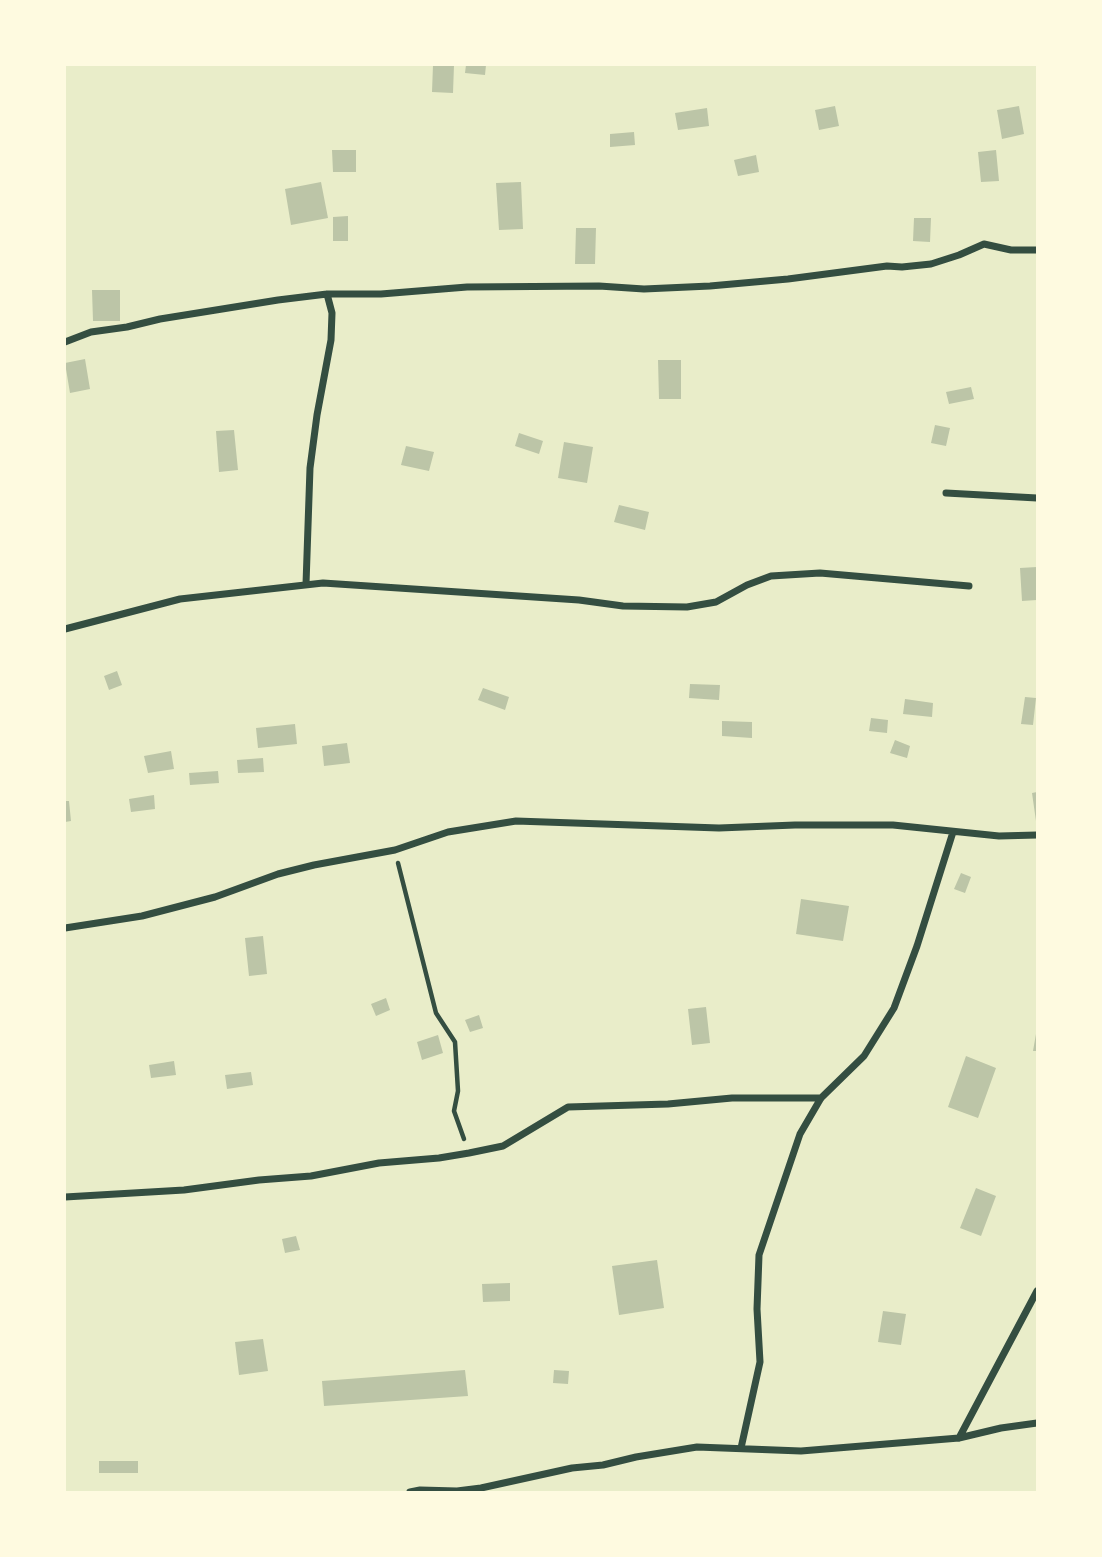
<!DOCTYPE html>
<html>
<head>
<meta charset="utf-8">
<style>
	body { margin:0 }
	#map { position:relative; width:1102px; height:1557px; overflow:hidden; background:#e9edc9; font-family:"Nunito Sans",sans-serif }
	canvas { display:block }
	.frame { position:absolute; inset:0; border:66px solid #fefae0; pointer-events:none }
</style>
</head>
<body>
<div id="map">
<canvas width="1102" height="1557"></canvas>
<div class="frame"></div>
</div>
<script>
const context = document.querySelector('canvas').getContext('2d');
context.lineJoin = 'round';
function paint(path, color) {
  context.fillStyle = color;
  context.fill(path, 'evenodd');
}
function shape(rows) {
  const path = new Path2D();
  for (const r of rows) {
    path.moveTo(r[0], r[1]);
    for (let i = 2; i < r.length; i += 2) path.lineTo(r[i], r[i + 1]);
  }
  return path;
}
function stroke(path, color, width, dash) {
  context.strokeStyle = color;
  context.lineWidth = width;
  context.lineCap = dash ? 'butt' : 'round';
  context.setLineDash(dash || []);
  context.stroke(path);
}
paint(shape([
	[433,65,454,65,453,93,432,92],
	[466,65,486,65,485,75,465,73],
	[835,106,839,126,819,130,815,110],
	[1019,106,1024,134,1002,139,997,110],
	[707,108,709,126,678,130,675,113],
	[634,132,635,145,610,147,610,134],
	[332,150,356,150,356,172,333,172],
	[996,150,999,181,981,182,978,152],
	[756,155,759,172,738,176,734,160],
	[321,182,328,218,291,225,285,189],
	[521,182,523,229,499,230,496,183],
	[348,216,348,241,333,241,333,217],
	[914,218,931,218,930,242,913,241],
	[576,228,596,228,595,264,575,264],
	[92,290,120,290,120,321,93,321],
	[85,359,90,389,70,393,65,363],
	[658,360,681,360,681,399,659,399],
	[971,387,974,399,949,404,946,392],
	[935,425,950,428,946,446,931,443],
	[234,430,238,470,219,472,216,431],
	[519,433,543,441,539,454,515,446],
	[564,442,593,447,587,483,558,478],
	[406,446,434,452,429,471,401,465],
	[619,505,649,512,645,530,614,522],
	[1037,567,1037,600,1022,601,1020,568],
	[117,671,122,685,109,690,104,676],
	[690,684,720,685,719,700,689,698],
	[483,688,509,697,505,710,478,700],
	[1025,697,1036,698,1033,725,1021,724],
	[905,699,933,703,932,717,903,714],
	[871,718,888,720,887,733,869,731],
	[722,721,752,722,752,738,722,736],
	[295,724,297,744,258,748,256,728],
	[895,740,910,746,907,758,890,753],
	[347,743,350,763,324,766,322,746],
	[171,751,174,769,148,773,144,756],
	[263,758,264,772,238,773,237,760],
	[218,771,219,783,190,785,189,773],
	[1037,792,1037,821,1036,821,1032,793],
	[154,795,155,809,131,812,129,799],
	[65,801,69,801,71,821,65,822],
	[961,873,971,877,965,893,954,889],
	[801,899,849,906,843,941,796,934],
	[263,936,267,974,249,976,245,938],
	[386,998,390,1010,376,1016,371,1004],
	[706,1007,710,1043,692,1045,688,1009],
	[479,1015,483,1028,470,1032,465,1020],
	[1036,1034,1037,1034,1037,1051,1033,1051],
	[438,1035,443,1053,422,1060,417,1042],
	[966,1056,996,1068,978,1118,948,1107],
	[174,1061,176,1075,151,1078,149,1065],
	[251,1072,253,1085,227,1089,225,1075],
	[976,1188,996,1196,981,1236,960,1228],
	[296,1236,300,1250,285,1253,282,1239],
	[657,1260,664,1308,619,1315,612,1266],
	[510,1283,510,1301,483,1302,482,1284],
	[883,1311,906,1314,901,1345,878,1342],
	[263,1339,268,1371,239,1375,235,1342],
	[465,1370,468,1396,324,1406,322,1381],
	[554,1370,569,1371,568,1384,553,1383],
	[99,1461,138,1461,138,1473,99,1473]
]), '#bcc5a7');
stroke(shape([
	[398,863,436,1013,455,1042,458,1091,454,1111,464,1139]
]), '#344e41', 4.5);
stroke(shape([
	[65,342,91,332,127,327,160,319,278,300,327,294,381,294,467,287,599,286,644,289,710,286,788,279,887,266,902,267,931,264,959,255,984,244,1011,250,1037,250],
	[946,493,1037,498],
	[306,584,310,468,317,415,331,340,332,313,327,294],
	[65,629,180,599,323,583,579,600,623,606,687,607,716,602,747,585,771,576,820,573,969,586],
	[65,928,142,916,215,897,278,874,314,865,395,850,448,832,516,821,719,828,795,825,893,825,999,836,1037,835],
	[65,1197,184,1190,259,1180,311,1176,379,1163,439,1158,469,1153,503,1146,568,1107,668,1104,732,1098,821,1098],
	[959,1438,1037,1291],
	[741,1448,760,1362,757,1309,759,1255,800,1134,821,1098,864,1056,894,1008,917,946,953,832],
	[410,1492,420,1490,457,1491,481,1488,572,1468,603,1465,636,1457,697,1447,801,1451,959,1438,1001,1428,1037,1423]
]), '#344e41', 7);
</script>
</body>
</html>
